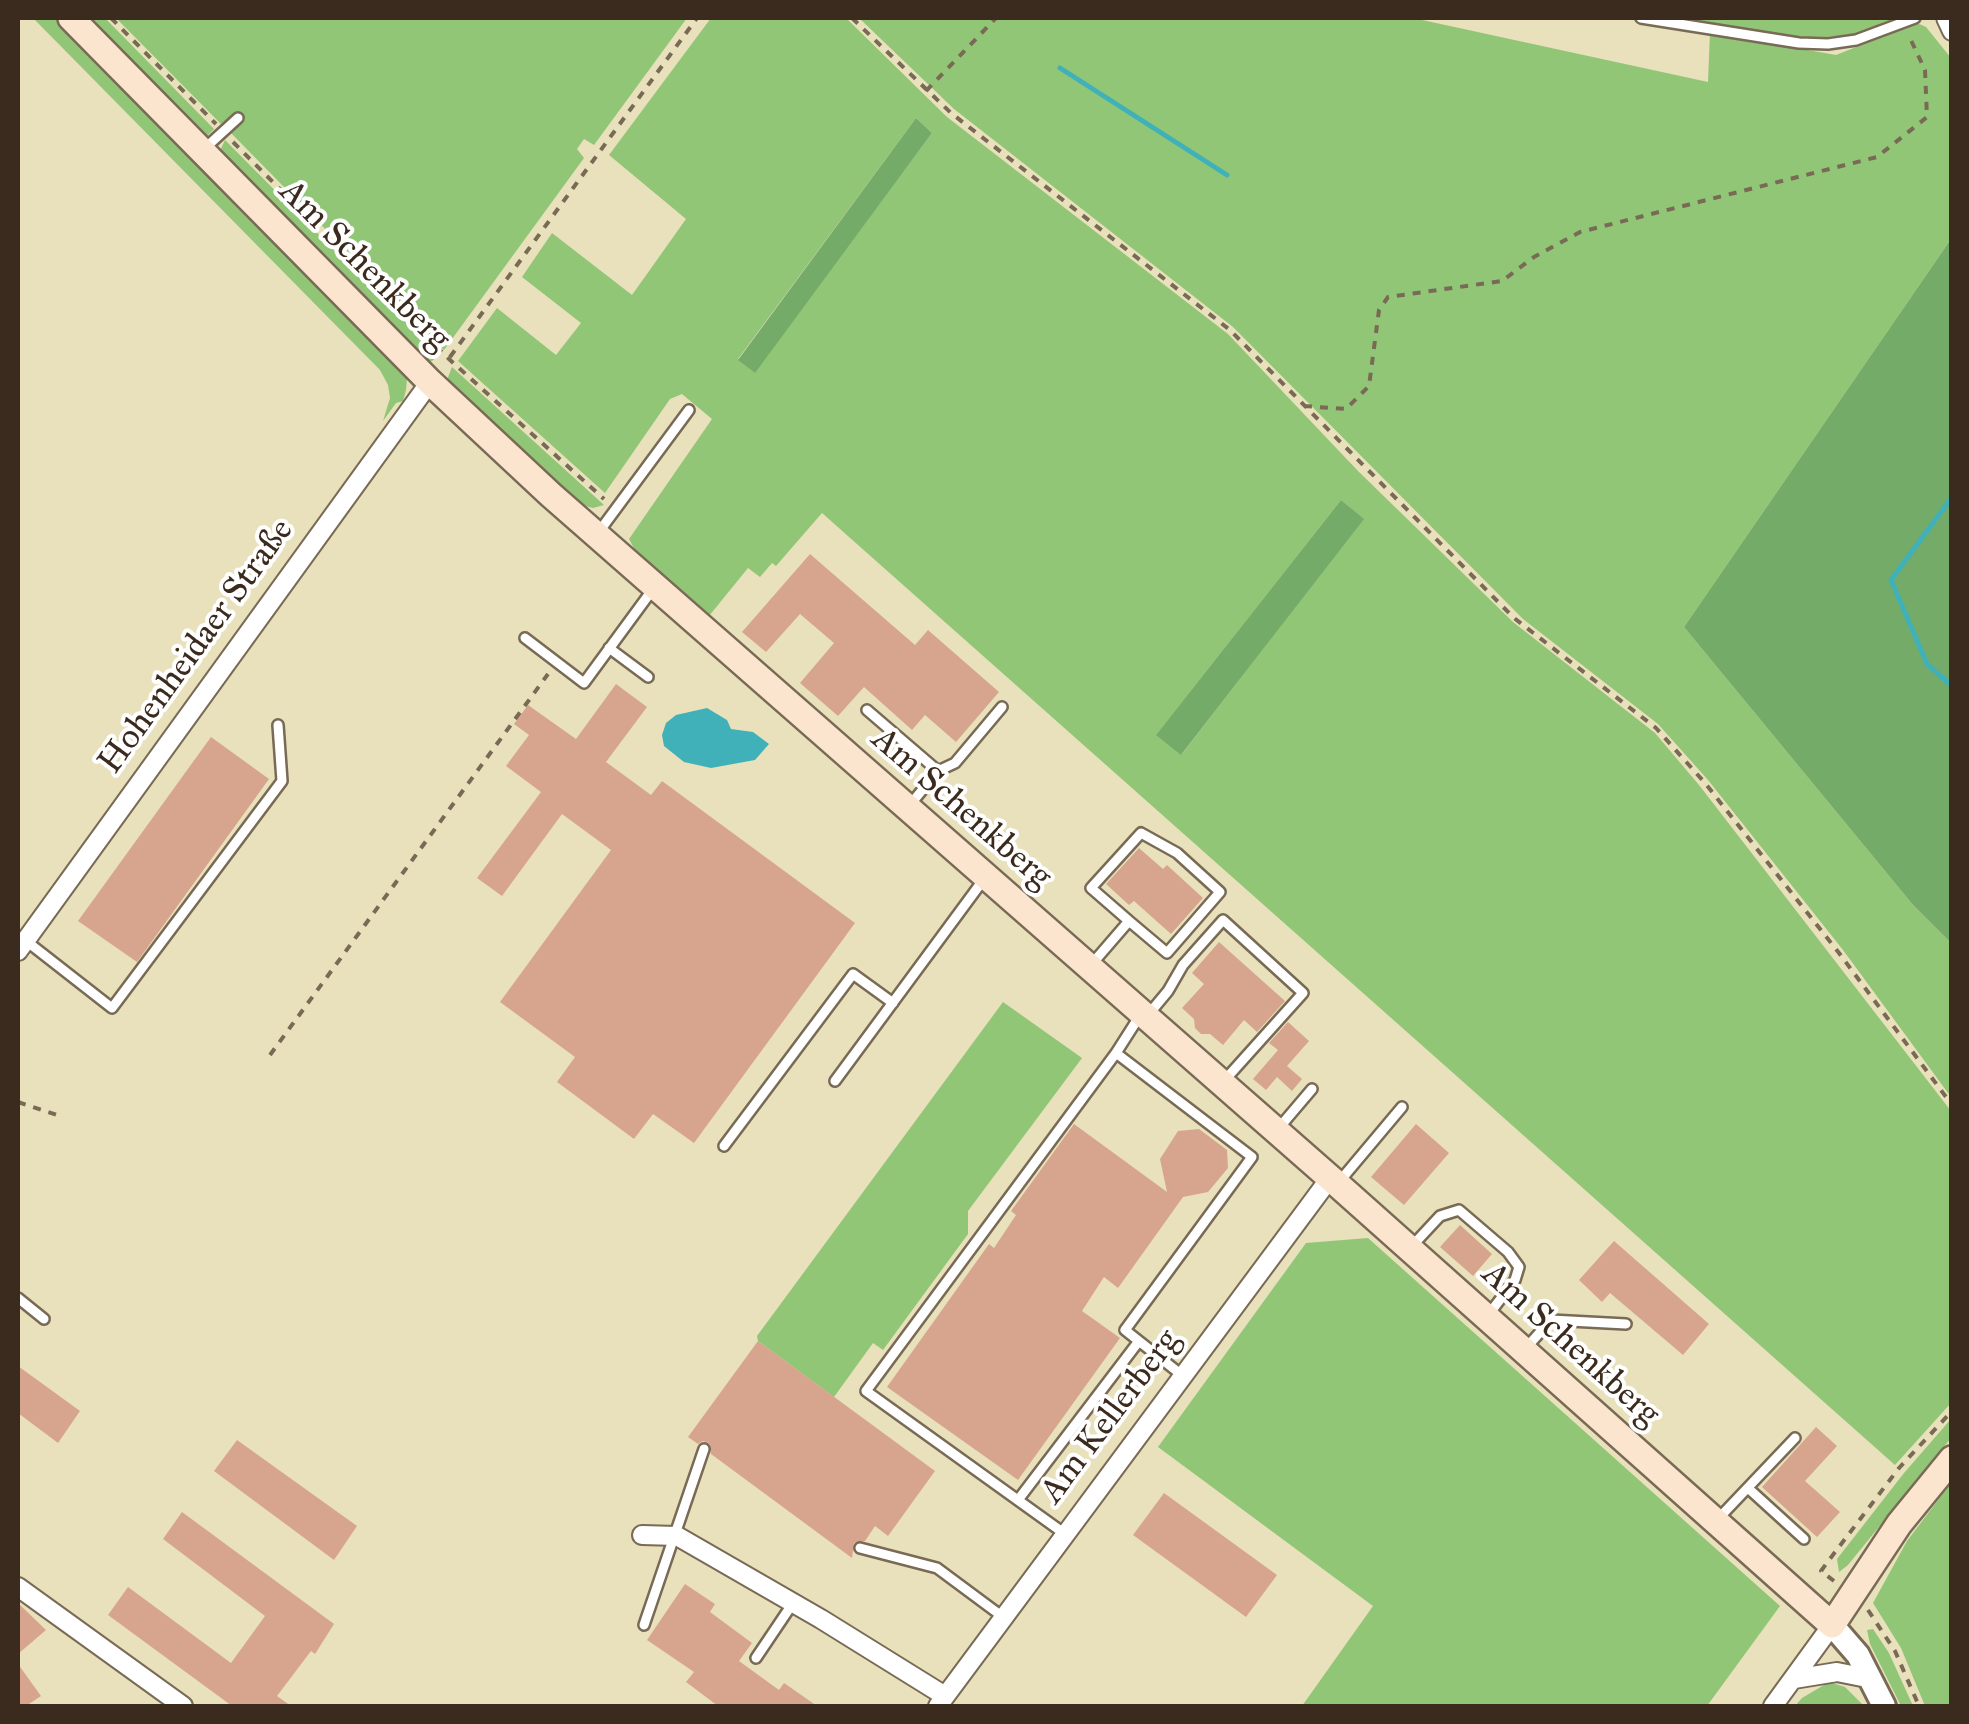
<!DOCTYPE html>
<html>
<head>
<meta charset="utf-8">
<style>
	body { margin:0 }
	#map { position:relative; width:1969px; height:1724px; overflow:hidden; background:#e9e0bc; font-family:"IM FELL Great Primer",serif }
	canvas { display:block }
	.frame { position:absolute; inset:0; border:20px solid #3b2a1e; pointer-events:none }
</style>
</head>
<body>
<div id="map">
<canvas width="1969" height="1724"></canvas>
<div class="frame"></div>
</div>
<script>
const context = document.querySelector('canvas').getContext('2d');
context.lineJoin = 'round';
function paint(path, color) {
  context.fillStyle = color;
  context.fill(path, 'evenodd');
}
function shape(rows) {
  const path = new Path2D();
  for (const r of rows) {
    path.moveTo(r[0], r[1]);
    for (let i = 2; i < r.length; i += 2) path.lineTo(r[i], r[i + 1]);
  }
  return path;
}
function stroke(path, color, width, dash) {
  context.strokeStyle = color;
  context.lineWidth = width;
  context.lineCap = dash ? 'butt' : 'round';
  context.setLineDash(dash || []);
  context.stroke(path);
}
function drawText(font, color, halo, rows, align = 'center') {
  context.font = font + ' "IM FELL Great Primer",serif';
  context.lineWidth = 8;
  context.setLineDash([]);
  context.textBaseline = 'middle';
  context.strokeStyle = halo;
  context.fillStyle = color;
  for (const [text, x, y, turn = 0] of rows) {
    context.save();
    context.translate(x, y);
    context.rotate((+turn || 0) * Math.PI / 180);
    context.textAlign = isNaN(turn) ? turn : align;
    if (halo) context.strokeText(text, 0, 0);
    context.fillText(text, 0, 0);
    context.restore();
  }
}
paint(shape([
	[33,18,56,18,396,365,407,378,406,390,403,401,396,403,383,421,390,398,388,385,380,370],
	[85,18,105,18,214,129,208,135,200,134],
	[116,18,687,18,594,145,584,139,577,149,584,158,444,350,231,133,242,120,236,112,221,124],
	[711,18,846,18,947,117,1228,334,1358,471,1513,622,1655,733,1699,785,1951,1111,1951,1403,1895,1465,822,513,776,566,772,563,760,577,748,568,709,616,635,550,629,539,712,419,682,394,670,399,605,493,458,361,497,308,556,355,581,323,522,277,552,233,632,295,686,219,609,155],
	[916,118,932,133,754,372,738,359],
	[1341,500,1363,519,1182,754,1157,734],
	[859,18,1413,18,1708,82,1710,33,1836,55,1917,23,1926,27,1951,58,1951,239,1684,627,1913,905,1951,943,1951,1097,1843,950,1708,780,1658,724,1523,619,1233,327,954,109],
	[1670,18,1900,18,1854,35,1800,39],
	[225,140,439,356,429,363,421,360,219,153],
	[452,367,604,505,593,508,574,503,452,391,447,380],
	[1003,1002,1082,1058,968,1211,968,1234,883,1350,873,1343,834,1397,758,1341,757,1336],
	[1368,1238,1780,1606,1707,1706,1302,1706,1373,1606,1158,1447,1306,1243],
	[1951,1419,1951,1438,1848,1565,1839,1572,1837,1559,1904,1473],
	[1951,1483,1951,1706,1925,1706,1901,1648,1873,1603,1907,1541],
	[1873,1629,1889,1653,1913,1706,1901,1706,1870,1644,1867,1630],
	[1829,1682,1845,1687,1864,1706,1795,1706,1802,1698]
]), '#91c677');
paint(shape([
	[916,118,932,133,755,373,738,360],
	[1951,239,1951,943,1913,905,1684,627],
	[1341,500,1364,519,1181,755,1156,735]
]), '#74ab68');
paint(shape([
	[707,708,727,720,731,729,753,732,769,744,755,760,711,768,684,762,664,746,662,735,666,723,676,715]
]), '#40b1b8');
stroke(shape([
	[1060,68,1227,175],
	[1952,497,1891,580,1927,664,1952,686]
]), '#40b1b8', 5);
paint(shape([
	[810,554,915,645,928,630,999,692,956,742,925,715,912,730,864,687,838,716,800,683,834,643,800,614,766,652,742,632],
	[616,684,647,707,606,762,651,795,662,781,855,923,694,1143,653,1114,634,1139,557,1082,575,1057,500,1002,611,850,562,814,502,896,477,878,541,792,506,766,529,735,514,724,528,705,576,739],
	[211,737,269,779,137,962,78,921],
	[1139,848,1163,869,1167,865,1203,898,1171,934,1134,901,1129,905,1106,884],
	[1219,942,1285,1001,1257,1032,1244,1020,1223,1045,1210,1034,1201,1034,1195,1028,1194,1019,1182,1008,1204,984,1192,973],
	[1288,1022,1309,1041,1287,1066,1302,1079,1292,1091,1277,1077,1266,1090,1253,1079,1278,1050,1269,1043],
	[1074,1124,1167,1192,1160,1159,1178,1131,1199,1129,1227,1150,1228,1168,1208,1192,1183,1197,1118,1288,1104,1277,1082,1311,1120,1338,1018,1480,887,1387,989,1244,994,1248,1016,1215,1011,1211],
	[1416,1124,1449,1153,1404,1205,1371,1177],
	[1460,1225,1492,1254,1473,1276,1440,1247],
	[1614,1241,1709,1324,1683,1355,1610,1293,1602,1302,1579,1280],
	[758,1341,935,1471,888,1536,875,1526,865,1541,854,1543,852,1558,711,1454,709,1443,703,1441,698,1444,688,1437],
	[18,1366,80,1411,58,1443,18,1413],
	[1816,1427,1837,1446,1805,1481,1840,1512,1817,1537,1762,1487],
	[237,1440,357,1526,334,1560,214,1471],
	[1164,1493,1277,1575,1246,1617,1133,1535],
	[182,1512,334,1624,315,1654,311,1651,277,1696,291,1706,232,1706,108,1615,128,1587,231,1663,265,1616,163,1539],
	[685,1584,715,1604,710,1612,752,1643,739,1661,779,1690,784,1683,817,1706,718,1706,686,1682,694,1672,647,1640],
	[18,1603,46,1630,18,1654],
	[18,1664,41,1696,26,1706,18,1706]
]), '#d7a58e');
const service = shape([
	[1641,18,1799,43,1828,44,1856,40,1915,18],
	[203,150,238,118],
	[598,533,689,410],
	[525,638,584,683,653,589],
	[609,648,648,677],
	[867,710,938,771,909,806],
	[938,771,955,763,1002,707],
	[25,940,112,1008,282,781,278,725],
	[1091,965,1129,921,1091,888,1141,833,1177,853,1220,892,1167,953,1129,921],
	[1148,1015,1168,991,1183,965,1223,920,1303,993,1223,1082],
	[1139,1017,1116,1053,1252,1157,1125,1330,1183,1376],
	[835,1081,984,879],
	[1278,1129,1312,1089],
	[724,1146,853,974,893,1003],
	[1339,1182,1402,1107],
	[1413,1245,1440,1216,1459,1210,1508,1252,1519,1267,1515,1280,1489,1314],
	[18,1298,44,1319],
	[1526,1348,1551,1320,1626,1324],
	[1749,1489,1804,1539],
	[1018,1500,1139,1341],
	[1717,1520,1795,1438],
	[1065,1534,866,1391,1116,1053],
	[860,1548,937,1568,1003,1617],
	[644,1625,704,1449],
	[756,1658,793,1603]
]);
const minor = shape([
	[1946,18,1952,31],
	[18,951,430,382],
	[642,1535,677,1536,821,1619,945,1696],
	[18,1587,183,1706],
	[1794,1679,1837,1672,1872,1679],
	[938,1706,1330,1178],
	[1773,1706,1832,1625]
]);
const tertiary = shape([
	[1832,1625,1858,1655,1884,1706]
]);
const secondary = shape([
	[71,18,430,382,551,495,1337,1184,1832,1625,1899,1524,1952,1459]
]);
stroke(service, '#786a55', 14);
stroke(minor, '#786a55', 22);
stroke(tertiary, '#786a55', 28);
stroke(secondary, '#786a55', 30);
stroke(shape([
	[111,18,216,124],
	[852,18,951,113,1230,330,1514,618,1656,728,1705,783,1839,953,1952,1105],
	[926,91,996,18],
	[233,142,449,359,604,499],
	[450,357,697,18],
	[1304,406,1346,409,1369,386,1379,310,1388,297,1502,281,1534,257,1580,232,1877,157,1927,117,1925,70,1909,36],
	[270,1055,548,674],
	[18,1102,60,1116],
	[1834,1581,1821,1571,1826,1564,1899,1468,1952,1411],
	[1868,1610,1895,1651,1919,1706]
]), '#786a55', 4, [8, 8]);
stroke(service, '#fff', 9);
stroke(minor, '#fff', 18);
stroke(tertiary, '#fff', 22);
stroke(secondary, '#fce5cf', 25);
drawText('35px', '#3b2a1e', '#fff', [
	["Am Schenkberg",364,266,45],
	["Hohenheidaer Straße",197,647,-54],
	["Am Schenkberg",961,809,41],
	["Am Schenkberg",1570,1345,42],
	["Am Kellerberg",1111,1417,-53]
]);
</script>
</body>
</html>
